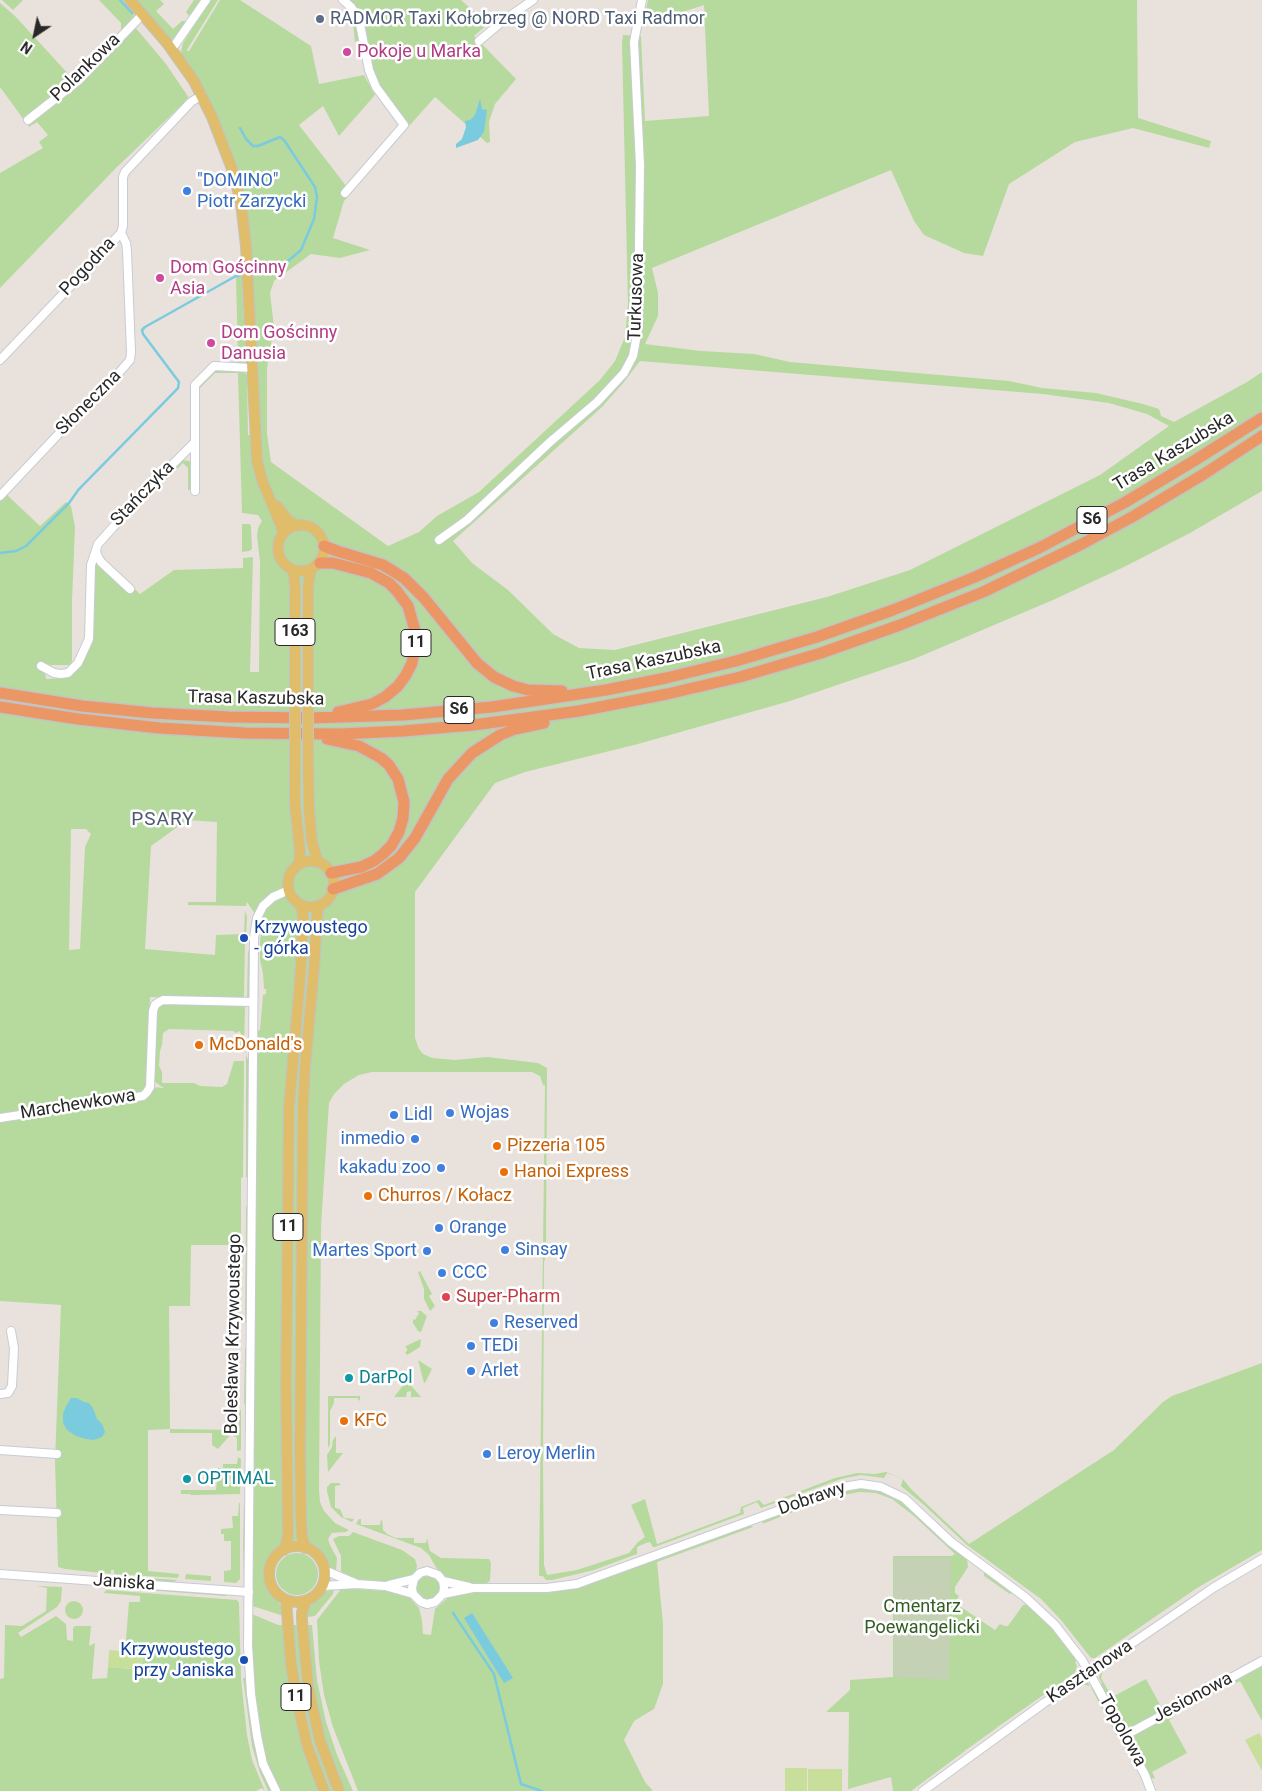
<!DOCTYPE html>
<html>
<head>
<meta charset="utf-8">
<style>
	body { margin:0 }
	#map { position:relative; width:1262px; height:1791px; overflow:hidden; background:#e9e2dc; font-family:Roboto,sans-serif }
	canvas { display:block }
	.north { position:absolute; left:10px; top:10px; width:50px; height:50px; -webkit-text-stroke:4px #fff; paint-order:stroke; rotate:214deg; font-size:14px; font-weight:700; line-height:20px; text-align:center; color:#282828 }
	.north::after { content:''; display:block; margin:auto; width:18px; height:22px; background:#282828; clip-path:polygon(50% 0,100% 100%,50% 72%,0 100%) }
</style>
</head>
<body>
<div id="map">
<canvas width="1262" height="1791"></canvas>
<div class="north">N</div>
</div>
<script>
const context = document.querySelector('canvas').getContext('2d');
context.lineJoin = 'round';
function paint(path, color) {
  context.fillStyle = color;
  context.fill(path, 'evenodd');
}
function shape(rows) {
  const path = new Path2D();
  for (const r of rows) {
    if (r.length === 3) {
      path.moveTo(r[0] + r[2], r[1]);
      path.arc(r[0], r[1], r[2], 0, 2 * Math.PI);
      continue;
    }
    path.moveTo(r[0], r[1]);
    for (let i = 2; i < r.length; i += 2) path.lineTo(r[i], r[i + 1]);
  }
  return path;
}
function stroke(path, color, width, dash) {
  context.strokeStyle = color;
  context.lineWidth = width;
  context.lineCap = dash ? 'butt' : 'round';
  context.setLineDash(dash || []);
  context.stroke(path);
}
function drawText(font, color, halo, rows, align = 'center') {
  context.font = font + ' Roboto,sans-serif';
  context.lineWidth = 5;
  context.setLineDash([]);
  context.textBaseline = 'middle';
  context.strokeStyle = halo;
  context.fillStyle = color;
  for (const [text, x, y, turn = 0] of rows) {
    context.save();
    context.translate(x, y);
    context.rotate((+turn || 0) * Math.PI / 180);
    context.textAlign = isNaN(turn) ? turn : align;
    if (halo) context.strokeText(text, 0, 0);
    context.fillText(text, 0, 0);
    context.restore();
  }
}
paint(shape([
	[2,0,23,0,13,10],
	[99,0,125,0,135,12,134,16,121,31,121,23],
	[135,0,160,0,164,4,156,11,173,29,182,21,185,21,186,23,175,39,171,40],
	[194,0,203,0,190,17,186,12],
	[210,0,218,0,188,48,187,51,189,51,220,0,240,0,311,46,319,84,364,75,375,95,339,136,323,106,299,125,347,187,343,192,348,197,344,201,333,238,370,250,340,258,311,254,274,281,270,293,274,327,267,368,267,434,271,462,388,546,419,532,437,516,479,492,600,380,615,361,625,337,628,304,622,43,623,35,641,36,645,121,709,116,704,5,643,25,648,0,1137,0,1138,118,1211,141,1209,148,1133,128,1075,142,1009,184,983,256,964,253,924,235,914,221,891,170,652,268,658,293,658,316,645,344,701,351,754,354,790,362,1009,381,1042,388,1096,393,1143,404,1159,409,1161,416,1174,422,1247,382,1262,372,1262,491,1190,533,1124,567,1053,600,914,659,790,701,638,744,525,772,495,783,415,892,415,1038,419,1049,423,1054,432,1058,455,1060,487,1057,538,1063,547,1068,546,1243,548,1249,544,1262,543,1468,544,1565,547,1575,577,1570,629,1553,638,1542,645,1537,631,1505,645,1499,657,1544,740,1513,741,1507,759,1500,764,1505,835,1478,857,1473,875,1474,886,1472,903,1479,911,1489,969,1544,1114,1450,1163,1402,1172,1396,1262,1363,1262,1550,1197,1588,1095,1658,1091,1658,1061,1620,1041,1599,967,1545,923,1504,901,1486,903,1479,887,1473,884,1478,861,1475,841,1479,761,1508,757,1502,743,1508,744,1514,655,1547,653,1547,650,1542,646,1543,637,1547,637,1554,594,1570,552,1580,546,1580,543,1576,539,1576,545,1085,543,1085,540,1076,532,1072,372,1072,359,1075,344,1084,334,1094,329,1103,321,1226,319,1489,320,1502,324,1511,335,1523,349,1530,346,1532,332,1533,328,1539,330,1545,337,1558,336,1572,331,1570,323,1555,309,1542,306,1530,298,1106,295,1454,297,1540,293,1540,291,1454,294,992,285,1107,281,1454,283,1536,280,1545,267,1561,264,1574,268,1590,280,1604,284,1616,252,1606,257,1031,260,1030,263,995,266,994,266,989,264,989,263,973,260,960,260,940,263,926,247,902,246,906,188,905,188,902,216,902,217,822,187,820,151,846,145,949,215,955,216,935,244,934,245,910,247,917,246,935,243,936,243,940,245,940,244,999,150,997,147,1088,141,1093,0,1114,0,500,6,494,40,526,66,502,71,506,75,527,72,601,72,665,44,665,46,679,66,678,73,672,89,642,93,570,96,562,100,564,129,592,133,587,140,594,174,570,243,568,243,558,253,557,250,672,259,672,260,562,257,536,258,528,262,521,258,515,242,513,238,373,215,373,199,389,200,402,197,402,198,387,214,370,221,368,243,371,247,375,248,435,258,435,252,276,254,276,254,274,252,274,243,197,181,52,183,43],
	[640,361,1043,394,1109,403,1147,414,1169,426,1100,475,910,570,827,597,615,650,579,648,553,634,508,590,472,563,453,541,602,407,624,382],
	[71,829,86,829,91,834,85,847,80,949,69,950],
	[347,0,461,0,488,24,474,36,516,79,495,104,489,122,490,142,487,143,435,97,410,125,381,90,373,74,363,24],
	[0,3,15,16,72,78,72,82,65,90,24,120,0,87],
	[345,3,356,16,361,39,355,42,352,15,342,5],
	[135,27,166,64,189,98,116,168,0,288,0,173,43,148,39,142,48,135,37,122,29,127,27,123,78,83],
	[236,277,242,277,242,280,246,363,244,364,237,364,235,361,235,359,238,359],
	[182,460,189,461,193,465,193,489,188,490,188,468,183,463,160,486,159,483],
	[250,524,251,527,252,549,249,551,242,552,242,524],
	[248,949,250,957,250,997,247,999],
	[161,1003,243,1005,245,1007,244,1048,238,1047,235,1044,242,1040,240,1031,236,1033,233,1031,169,1029,163,1033,162,1045,160,1051,159,1066,162,1072,162,1083,194,1083,200,1086,222,1087,227,1084,234,1061,244,1061,243,1177,241,1178,241,1245,191,1245,190,1306,169,1306,170,1429,239,1430,239,1410,241,1410,241,1450,237,1451,237,1438,231,1434,218,1449,212,1445,212,1433,170,1433,170,1429,148,1430,148,1571,179,1574,178,1578,114,1574,114,1570,111,1570,111,1574,65,1569,58,1567,55,1460,61,1305,0,1301,0,1121,139,1099,151,1087,164,1088,155,1082,154,1075,156,1008],
	[246,1056,249,1061,248,1176,246,1178],
	[246,1206,248,1208,247,1320,245,1323],
	[420,1271,432,1294,429,1296,435,1306,430,1311,424,1299,424,1289,418,1272],
	[417,1311,421,1311,427,1316,421,1332,418,1331,413,1323,413,1319,415,1320,419,1313],
	[421,1339,420,1347,407,1355,405,1352,407,1351,407,1348,405,1347,406,1346],
	[245,1348,247,1349,246,1402,244,1404],
	[418,1360,432,1369,425,1383,424,1383],
	[408,1382,421,1397,411,1397,411,1391,407,1392,406,1397,394,1397,405,1383],
	[328,1396,360,1396,360,1401,357,1398,334,1398,334,1403,330,1411,330,1444,328,1448],
	[336,1436,336,1453,343,1453,328,1472,327,1455,332,1447,333,1440],
	[238,1457,241,1459,240,1494,191,1495,190,1494,181,1494,181,1490,216,1490,218,1468,223,1468,223,1464,237,1464],
	[331,1483,339,1483,341,1485,335,1486,335,1508,340,1509,344,1518,354,1519,352,1522,341,1517,331,1507,327,1491,327,1487],
	[861,1488,880,1490,902,1500,948,1545,967,1559,968,1567,955,1587,955,1593,959,1596,955,1603,995,1630,1000,1624,1005,1626,1008,1626,1023,1605,1029,1604,1053,1627,1078,1660,1075,1662,1077,1666,1075,1673,999,1726,997,1726,998,1727,966,1750,966,1748,965,1751,911,1791,893,1791,891,1777,848,1789,849,1712,826,1712,850,1690,850,1680,893,1677,893,1556,952,1556,955,1554,914,1516,892,1499,876,1493,859,1492,833,1497,762,1524,765,1519,843,1491],
	[239,1503,240,1503,240,1579,236,1583,224,1582,224,1571,231,1570,231,1541,224,1541,224,1534,221,1534,221,1529,233,1528,232,1516,238,1516],
	[244,1505,246,1507,244,1581,243,1545],
	[359,1519,361,1519,361,1525,380,1525,381,1520,382,1519,383,1530,387,1534,396,1538,414,1538,414,1543,426,1543,427,1538,430,1551,441,1558,489,1559,491,1563,490,1581,485,1584,468,1584,450,1581,437,1569,429,1555,421,1548,356,1524],
	[750,1525,753,1527,657,1562,663,1624,663,1684,654,1709,634,1721,624,1740,645,1782,653,1791,358,1791,333,1727,324,1695,319,1661,317,1620,342,1588,385,1591,406,1594,419,1608,422,1620,423,1634,431,1635,435,1609,450,1596,477,1592,538,1593,577,1587,612,1576],
	[353,1532,402,1550,415,1559,417,1566,416,1571,412,1576,402,1580,384,1582,366,1581,344,1576,341,1571,341,1556,333,1539,339,1536,349,1536],
	[297,1574,21],
	[984,1572,1013,1592,1010,1594,984,1576],
	[186,1574,211,1576,211,1581,185,1579],
	[105,1575,177,1580,172,1583,122,1580],
	[428,1588,12],
	[36,1586,62,1587,61,1601,57,1607,18,1633,21,1637,56,1616,66,1624,67,1640,73,1641,73,1628,75,1626,91,1626,89,1646,95,1643,92,1679,107,1678,108,1667,142,1670,143,1653,125,1651,129,1602,140,1602,140,1596,104,1593,106,1590,237,1600,239,1603,241,1678,247,1735,252,1760,265,1791,262,1788,256,1791,0,1791,0,1679,4,1678,5,1625,22,1626,46,1611,47,1588],
	[112,1586,228,1594,226,1596,108,1587],
	[334,1588,333,1594,315,1616,307,1617,309,1608,312,1604,325,1592],
	[74,1610,9],
	[252,1614,278,1625,284,1625,287,1665,295,1716,303,1747,319,1791,280,1791,270,1769,262,1746,256,1707,252,1671],
	[293,1625,298,1625,301,1676,312,1729,334,1791,329,1791,308,1730,297,1677],
	[307,1625,312,1625,317,1680,326,1722,337,1755,353,1791,343,1791,331,1759,321,1727,311,1675],
	[1111,1665,1103,1670,1101,1678,1112,1697,1146,1679,1162,1708,1167,1705,1167,1709,1133,1727,1129,1728,1122,1725,1100,1685,1102,1683,1099,1678,1100,1672,1110,1664],
	[1262,1665,1262,1721,1240,1681,1236,1683,1236,1679],
	[243,1678,246,1678,252,1729,257,1754,262,1771,271,1791,268,1791,260,1773,252,1746],
	[1084,1683,1088,1683,1092,1689,1094,1688,1121,1737,1118,1738,1090,1686,1082,1684],
	[1170,1715,1173,1718,1169,1720,1187,1753,1152,1772,1155,1778,1151,1779,1132,1743,1131,1739,1137,1733]
]), '#b6d99e');
paint(shape([
	[894,1557,951,1558,949,1680,894,1677]
]), '#c4d1b5');
paint(shape([
	[109,1650,143,1653,142,1670,108,1667],
	[1259,1733,1262,1738,1262,1771,1245,1740],
	[785,1768,807,1768,807,1791,785,1791],
	[808,1769,842,1769,842,1791,808,1791]
]), '#c7df9b');
paint(shape([
	[480,99,482,109,487,110,484,132,478,140,456,148,456,144,462,139,466,127,465,121,470,120,475,115],
	[71,1398,77,1398,84,1402,89,1403,93,1408,97,1419,102,1424,105,1432,102,1437,94,1440,86,1439,76,1436,67,1430,63,1423,63,1414,66,1406],
	[472,1613,513,1678,504,1683,464,1618]
]), '#7bcbdf');
stroke(shape([
	[120,0,132,13],
	[240,128,246,139,253,146,258,146,280,137,284,140,315,187,317,197,314,219,301,250,288,261,269,270,251,275],
	[0,553,16,551,26,546,69,503,79,489,178,388,179,382,143,334,142,330,145,327,236,276,246,275],
	[453,1613,494,1674,521,1784,542,1791]
]), '#7bcbdf', 2.5);
const minor = shape([
	[343,0,351,7,359,19,369,70,376,87,404,125,345,193],
	[479,41,504,20,533,0],
	[172,49,206,0],
	[28,120,79,80,143,14],
	[0,360,121,233,123,226,123,177,125,172,191,102,202,95],
	[195,442,195,491],
	[0,496,85,406,117,375,130,360,131,352,127,251,126,243,121,233],
	[439,540,467,520,550,442,597,402,624,373,633,356,638,329,640,165,634,42,642,0],
	[96,550,97,555,101,562,130,589],
	[41,666,54,673,61,674,68,673,78,663,89,639,91,565,98,544,140,497,195,442,195,385,214,366,251,368],
	[0,1118,143,1096,147,1092,150,1087,153,1011,155,1005,159,1002,163,1000,253,1002],
	[0,1394,8,1393,12,1386,14,1348,11,1331],
	[0,1450,57,1454],
	[0,1510,57,1513],
	[324,1570,355,1583],
	[0,1574,249,1592],
	[443,1581,444,1588,443,1594,435,1602,427,1604,421,1602,413,1594,412,1588,414,1579,420,1573,427,1571,438,1575,443,1581,469,1587],
	[389,1585,414,1579],
	[322,1586,357,1584,385,1586,413,1594],
	[443,1594,473,1588,547,1588,577,1584,843,1487,861,1484,881,1487,904,1498,951,1542,1025,1597,1055,1625,1082,1660,1089,1672,1145,1775,1151,1791],
	[1124,1736,1262,1661],
	[276,1791,263,1764,257,1736,251,1694,248,1646,254,938,257,918,263,906,273,897,289,890],
	[923,1791,1044,1703,1184,1608,1213,1588,1262,1559]
]);
const major = shape([
	[130,0,167,43,194,81,212,117,234,174,241,203,246,246,257,461,263,483,281,525,283,534],
	[277,506,288,520,297,526],
	[301,548,23],
	[292,569,294,576,295,587,295,696],
	[308,695,308,587,311,569],
	[295,754,295,804,300,851,299,864],
	[308,754,309,810,312,842,318,862],
	[311,884,23],
	[297,1574,28],
	[305,1548,302,1536,301,1517,300,1454,303,1106,305,1067,314,969,317,916,319,905],
	[284,1550,288,1536,286,1385,289,1107,301,968,303,916,301,905],
	[286,1600,291,1664,297,1701,307,1745,324,1791],
	[306,1601,302,1612,302,1620,308,1686,320,1741,339,1791]
]);
const highway = shape([
	[324,546,337,551,383,565,404,578,424,598,477,663,494,677,513,686,528,690,562,691],
	[320,563,333,563,360,570,371,573,389,583,397,591,408,606,416,634,415,648,412,663,406,675,398,686,385,697,372,704,338,712],
	[0,693,82,706,152,713,229,717,310,718,403,715,492,707,606,690,666,678,736,661,817,637,893,610,975,577,1039,548,1124,503,1197,459,1262,418],
	[0,707,78,719,160,728,245,733,340,734,403,731,473,725,579,711,667,694,740,677,821,653,900,625,983,592,1080,545,1132,517,1204,474,1262,436],
	[327,739,359,746,381,758,389,765,398,779,404,802,403,818,399,832,391,846,383,854,374,861,361,867,331,873],
	[333,889,377,874,399,858,415,838,448,779,472,753,500,735,515,729,544,723]
]);
stroke(minor, '#c7cbd4', 10);
stroke(major, '#c3c3c3', 12);
stroke(highway, '#c3c3c3', 14);
stroke(minor, '#fff', 8);
stroke(major, '#dfbd6b', 10);
stroke(highway, '#ea9765', 11);
const majorBridge = shape([
	[295,696,295,754],
	[308,754,308,695]
]);
stroke(majorBridge, '#c3c3c3', 12, []);
stroke(majorBridge, '#dfbd6b', 10);
for (const [x, y, r, color] of [
	[320,19,5,"#5c6f8a"],
	[347,52,5,"#d1479c"],
	[187,191,5,"#3f7fe0"],
	[160,278,5,"#d1479c"],
	[211,343,5,"#d1479c"],
	[244,938,5,"#1a4fb4"],
	[199,1045,5,"#e8710a"],
	[450,1113,5,"#3f7fe0"],
	[394,1115,5,"#3f7fe0"],
	[415,1139,5,"#3f7fe0"],
	[497,1146,5,"#e8710a"],
	[441,1168,5,"#3f7fe0"],
	[504,1172,5,"#e8710a"],
	[368,1196,5,"#e8710a"],
	[439,1228,5,"#3f7fe0"],
	[505,1250,5,"#3f7fe0"],
	[427,1251,5,"#3f7fe0"],
	[442,1273,5,"#3f7fe0"],
	[446,1297,5,"#e0444e"],
	[494,1323,5,"#3f7fe0"],
	[471,1346,5,"#3f7fe0"],
	[471,1371,5,"#3f7fe0"],
	[349,1378,5,"#0f9aa8"],
	[344,1421,5,"#e8710a"],
	[487,1454,5,"#3f7fe0"],
	[187,1479,5,"#0f9aa8"],
	[244,1660,5,"#1a4fb4"]
]) {
  const dot = new Path2D();
  dot.arc(x, y, r, 0, 2 * Math.PI);
  context.fillStyle = color;
  context.fill(dot);
  stroke(dot, '#fff', 2);
}
for (const [x, y, w] of [
	[1092,520,30],
	[295,632,40],
	[416,643,30],
	[459,710,30],
	[288,1227,30],
	[296,1697,30]
]) {
  const box = new Path2D();
  box.roundRect(x - w / 2, y - 13.5, w, 27, 4);
  context.fillStyle = '#fff';
  context.fill(box);
  stroke(box, '#282828', 1);
}
drawText('bold 16px', '#282828', null, [
	["S6",1092,520],
	["163",295,632],
	["11",416,643],
	["S6",459,710],
	["11",288,1227],
	["11",296,1697]
]);
drawText('18px', '#4e5e75', '#fff', [
	["RADMOR Taxi Kołobrzeg @ NORD Taxi Radmor",330,19]
], 'left');
drawText('18px', '#b23c85', '#fff', [
	["Pokoje u Marka",357,52],
	["Dom Gościnny",170,268],
	["Asia",170,289],
	["Dom Gościnny",221,333],
	["Danusia",221,354]
], 'left');
drawText('18px', '#282828', '#fff', [
	["Polankowa",86,68,-44],
	["Pogodna",88,267,-47],
	["Turkusowa",637,297,-88],
	["Słoneczna",89,403,-45],
	["Trasa Kaszubska",1174,452,-31],
	["Stańczyka",143,494,-46],
	["Trasa Kaszubska",654,661,-12],
	["Trasa Kaszubska",256,699,1],
	["Marchewkowa",78,1105,-9],
	["Bolesława Krzywoustego",234,1334,-89],
	["Dobrawy",812,1499,-19],
	["Janiska",124,1583,4],
	["Kasztanowa",1090,1672,-34],
	["Jesionowa",1193,1698,-28],
	["Topolowa",1122,1731,61]
]);
drawText('18px', '#366cbe', '#fff', [
	["\"DOMINO\"",197,181],
	["Piotr Zarzycki",197,202],
	["Wojas",460,1113],
	["Lidl",404,1115],
	["inmedio",405,1139,"right"],
	["kakadu zoo",431,1168,"right"],
	["Orange",449,1228],
	["Sinsay",515,1250],
	["Martes Sport",417,1251,"right"],
	["CCC",452,1273],
	["Reserved",504,1323],
	["TEDi",481,1346],
	["Arlet",481,1371],
	["Leroy Merlin",497,1454]
], 'left');
drawText('18px', '#164399', '#fff', [
	["Krzywoustego",254,928],
	["- górka",254,949],
	["Krzywoustego",234,1650,"right"],
	["przy Janiska",234,1671,"right"]
], 'left');
drawText('18px', '#c56008', '#fff', [
	["McDonald's",209,1045],
	["Pizzeria 105",507,1146],
	["Hanoi Express",514,1172],
	["Churros / Kołacz",378,1196],
	["KFC",354,1421]
], 'left');
drawText('18px', '#be3a42', '#fff', [
	["Super-Pharm",456,1297]
], 'left');
drawText('18px', '#0d838f', '#fff', [
	["DarPol",359,1378],
	["OPTIMAL",197,1479]
], 'left');
drawText('18px', '#315c22', '#fff', [
	["Cmentarz",922,1607],
	["Poewangelicki",922,1628]
]);
context.letterSpacing = '1px';
drawText('19px', '#4e5773', '#fff', [
	["PSARY",163,820]
]);
context.letterSpacing = '0px';
</script>
</body>
</html>
